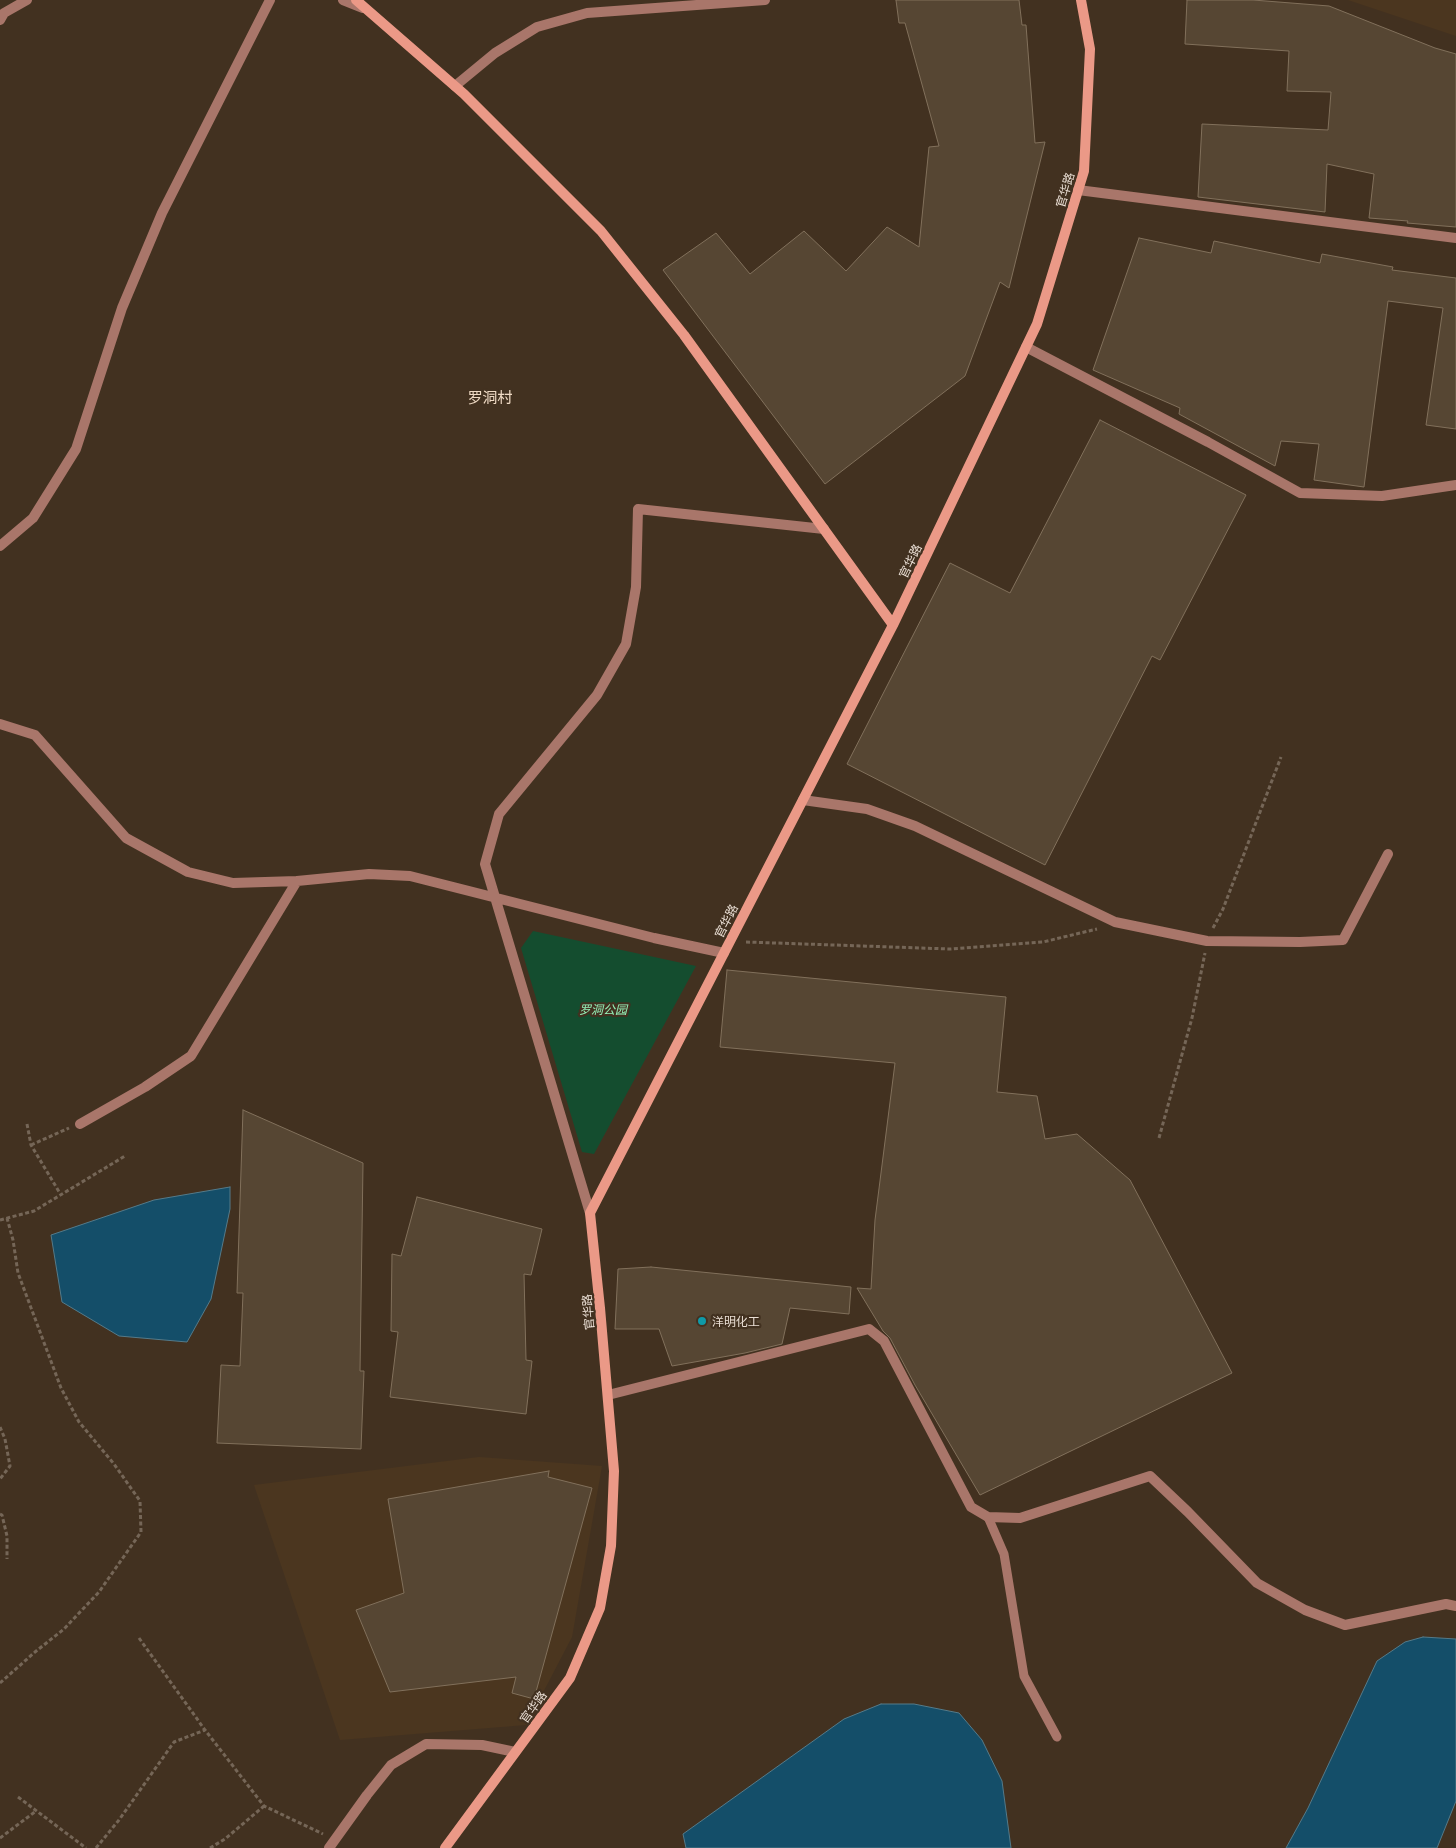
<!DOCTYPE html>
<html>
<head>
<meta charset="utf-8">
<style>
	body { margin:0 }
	canvas { display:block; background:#423120 }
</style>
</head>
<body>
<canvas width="1456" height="1848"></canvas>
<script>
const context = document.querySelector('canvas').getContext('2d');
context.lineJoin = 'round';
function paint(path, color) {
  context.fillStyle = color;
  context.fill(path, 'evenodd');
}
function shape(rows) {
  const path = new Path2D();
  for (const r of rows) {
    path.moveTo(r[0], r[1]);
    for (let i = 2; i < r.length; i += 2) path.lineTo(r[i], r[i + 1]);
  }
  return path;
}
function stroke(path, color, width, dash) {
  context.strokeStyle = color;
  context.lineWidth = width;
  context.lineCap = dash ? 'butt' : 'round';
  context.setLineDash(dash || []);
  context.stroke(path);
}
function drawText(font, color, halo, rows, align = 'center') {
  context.font = font + ' Georgia,"Noto Sans SC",serif';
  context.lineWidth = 4.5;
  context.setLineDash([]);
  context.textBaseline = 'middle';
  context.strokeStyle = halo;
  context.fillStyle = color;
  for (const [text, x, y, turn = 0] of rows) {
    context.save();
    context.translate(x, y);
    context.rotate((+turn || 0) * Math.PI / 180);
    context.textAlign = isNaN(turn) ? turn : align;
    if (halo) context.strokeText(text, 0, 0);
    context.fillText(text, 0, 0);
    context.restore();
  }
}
paint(shape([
	[1348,0,1456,0,1456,36],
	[479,1457,602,1466,572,1637,526,1725,340,1740,254,1485]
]), '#4b361f');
paint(shape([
	[533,931,696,966,594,1154,582,1152,521,948]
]), '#144d2f');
const water = shape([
	[230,1187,230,1209,211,1299,187,1342,119,1336,62,1302,51,1235,154,1200,230,1187],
	[1423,1637,1456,1639,1456,1801,1437,1848,1286,1848,1308,1808,1377,1661,1405,1642,1423,1637],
	[881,1704,914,1704,959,1713,982,1740,1002,1781,1011,1848,686,1848,683,1834,844,1719,881,1704]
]);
paint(water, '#144e69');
stroke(water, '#547a89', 1);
const building = shape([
	[896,0,1019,0,1022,25,1026,25,1035,143,1045,142,1009,288,1000,282,965,376,825,484,663,270,716,233,750,274,804,231,846,271,887,227,919,247,929,147,939,146,905,23,899,23,896,0],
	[1187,0,1253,0,1329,6,1435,48,1456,54,1456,227,1407,223,1408,221,1369,218,1374,174,1327,164,1325,212,1198,197,1202,124,1328,130,1331,92,1287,91,1289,51,1185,44,1187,0],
	[1139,238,1211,253,1214,241,1320,263,1322,254,1393,267,1392,270,1456,278,1456,429,1426,425,1443,308,1388,301,1364,487,1314,480,1319,444,1281,441,1275,466,1179,414,1180,408,1093,370,1139,238],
	[1100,420,1246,495,1160,660,1152,656,1045,865,847,764,950,563,1010,593,1100,420],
	[727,970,1006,997,997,1092,1037,1096,1045,1139,1077,1134,1130,1180,1232,1373,980,1495,915,1385,890,1338,883,1331,857,1288,871,1289,875,1220,895,1063,720,1047,727,970],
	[243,1110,363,1163,360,1371,364,1371,361,1449,217,1443,221,1365,240,1366,243,1293,237,1293,243,1110],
	[417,1197,542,1229,531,1275,524,1274,526,1360,532,1361,526,1414,390,1397,398,1332,391,1331,392,1254,401,1256,417,1197],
	[651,1267,851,1287,849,1314,790,1308,782,1344,745,1353,672,1366,659,1329,615,1329,618,1269,651,1267],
	[549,1471,548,1477,592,1488,534,1699,512,1693,516,1677,390,1692,356,1610,404,1593,388,1499,549,1471]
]);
paint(building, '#564633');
stroke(building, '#81705b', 1);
stroke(shape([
	[1213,928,1223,909,1281,757],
	[746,942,950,949,1043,942,1097,929],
	[27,1124,31,1145,61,1195],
	[1159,1138,1192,1018,1205,953],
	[31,1145,69,1128],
	[0,1220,34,1211,125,1156],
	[0,1427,5,1439,10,1466,0,1479],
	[0,1514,2,1515,7,1536,7,1559],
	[139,1638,205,1730,264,1806,323,1834],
	[0,1683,35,1652,64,1629,99,1592,141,1532,140,1501,114,1464,79,1422,61,1388,18,1273,13,1240,7,1218],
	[18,1797,86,1848],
	[0,1838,36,1811],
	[96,1848,119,1820,174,1742,205,1730],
	[210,1848,225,1839,264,1806]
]), '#756657', 3, [4, 2.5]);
stroke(shape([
	[988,1517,1004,1554,1024,1676,1057,1737]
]), '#a9766a', 9);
stroke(shape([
	[343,0,363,8],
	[0,20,4,13,27,0],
	[455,86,495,53,537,27,587,13,765,0],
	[1078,190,1456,238],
	[1026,347,1208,442,1300,493,1382,496,1456,485],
	[0,546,33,518,76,449,122,308,162,213,270,0],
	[0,724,35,735,126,838,188,872,233,883,297,881,191,1056,145,1087,80,1124],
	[803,800,867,809,915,826,1115,922,1207,941,1300,942,1343,940,1388,854],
	[297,881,369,874,410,876,654,938,724,953],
	[590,1213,485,864,499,814,597,695,626,644,636,587,638,509,824,529],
	[608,1395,869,1329,884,1341,971,1507,988,1517,1020,1518,1150,1476,1188,1512,1257,1583,1305,1610,1345,1625,1446,1604,1456,1606],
	[329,1848,367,1795,391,1765,426,1744,482,1745,515,1752]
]), '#a9766a', 10);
stroke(shape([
	[356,0,464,94,601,231,684,335,893,625],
	[445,1848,570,1678,600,1608,611,1546,614,1471,600,1308,590,1213,893,625,1037,324,1084,171,1090,49,1081,0]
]), '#eb9987', 10);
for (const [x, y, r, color] of [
	[702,1321,5,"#0f9aa8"]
]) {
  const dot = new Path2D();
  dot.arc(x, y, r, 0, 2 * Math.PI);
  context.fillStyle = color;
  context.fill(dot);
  stroke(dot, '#423120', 2);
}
drawText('12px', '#eadfd5', '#423120', [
	["官华路",1065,190,-73],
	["官华路",910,561,-64],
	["官华路",726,921,-63],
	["官华路",588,1312,-95],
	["官华路",533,1707,-54]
]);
drawText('italic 12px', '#94f2b9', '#423120', [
	["罗洞公园",603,1009]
]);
drawText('12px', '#eadfd5', '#423120', [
	["洋明化工",712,1321]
], 'left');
drawText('15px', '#efdac4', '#423120', [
	["罗洞村",490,397]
]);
</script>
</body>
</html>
